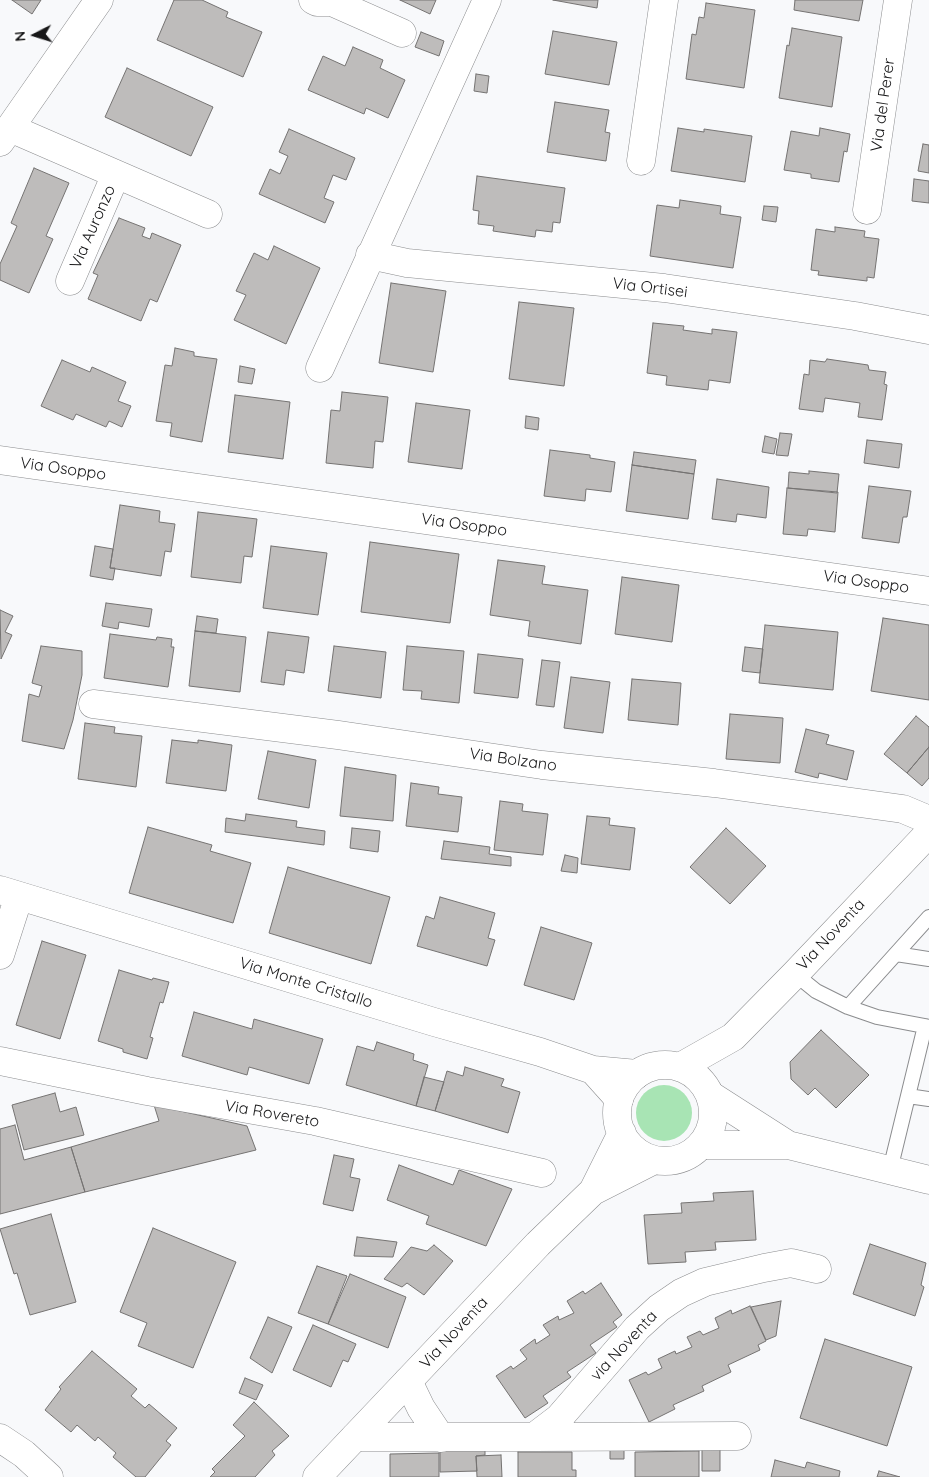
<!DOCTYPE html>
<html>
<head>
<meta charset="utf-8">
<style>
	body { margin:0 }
	#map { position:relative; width:929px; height:1477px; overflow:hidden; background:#f8f9fb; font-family:Quicksand,sans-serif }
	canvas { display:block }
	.north { position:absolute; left:10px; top:10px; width:50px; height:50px; -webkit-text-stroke:4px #fff; paint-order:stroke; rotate:265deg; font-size:14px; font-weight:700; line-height:20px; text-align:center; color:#171718 }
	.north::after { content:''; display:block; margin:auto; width:18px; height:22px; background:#171718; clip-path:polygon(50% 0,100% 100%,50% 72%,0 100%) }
</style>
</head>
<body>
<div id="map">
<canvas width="929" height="1477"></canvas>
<div class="north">N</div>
</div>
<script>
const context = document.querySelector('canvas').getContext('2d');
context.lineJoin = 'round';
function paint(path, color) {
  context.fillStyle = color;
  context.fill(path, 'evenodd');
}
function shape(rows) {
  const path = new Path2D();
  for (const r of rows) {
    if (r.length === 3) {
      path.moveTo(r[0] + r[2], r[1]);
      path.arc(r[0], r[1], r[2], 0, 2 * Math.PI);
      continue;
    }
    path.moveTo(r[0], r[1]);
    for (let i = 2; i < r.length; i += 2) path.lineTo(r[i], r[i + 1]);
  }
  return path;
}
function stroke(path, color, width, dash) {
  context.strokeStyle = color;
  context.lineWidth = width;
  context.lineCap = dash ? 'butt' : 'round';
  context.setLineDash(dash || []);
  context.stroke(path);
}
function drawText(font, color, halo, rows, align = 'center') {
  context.font = font + ' Quicksand,sans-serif';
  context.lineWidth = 4;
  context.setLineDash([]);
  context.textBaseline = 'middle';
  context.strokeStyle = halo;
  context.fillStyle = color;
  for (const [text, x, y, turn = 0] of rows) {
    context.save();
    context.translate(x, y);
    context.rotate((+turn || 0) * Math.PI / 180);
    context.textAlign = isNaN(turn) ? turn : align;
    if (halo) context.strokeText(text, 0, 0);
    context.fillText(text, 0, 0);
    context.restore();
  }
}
paint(shape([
	[664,1113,28]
]), '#a8e4b4');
const building = shape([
	[12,0,41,0,32,14,12,0],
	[174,0,202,0,228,12,226,17,262,32,243,77,157,40,174,0],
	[400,0,436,0,430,14,400,0],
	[553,0,598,0,597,8,553,0],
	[795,0,863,0,859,21,794,10,795,0],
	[706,3,755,10,744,88,686,79,692,34,696,35,699,17,704,18,706,3],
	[792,28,842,37,832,107,779,98,787,45,789,46,792,28],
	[553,31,617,42,609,85,545,74,553,31],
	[421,32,444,41,439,56,415,47,421,32],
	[353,47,383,60,380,68,405,80,388,118,366,108,364,114,308,90,323,56,345,66,353,47],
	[127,68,213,107,191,156,105,117,127,68],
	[476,74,489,76,487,93,474,91,476,74],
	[555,102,609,110,605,132,610,133,606,161,547,152,555,102],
	[678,128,704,132,704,129,752,136,745,182,671,171,678,128],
	[820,128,850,134,847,152,844,151,839,182,811,178,811,174,784,170,791,131,819,136,820,128],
	[289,129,355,158,346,180,333,175,324,198,334,202,325,223,259,194,270,169,280,174,288,156,279,152,289,129],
	[923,144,929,145,929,173,918,171,923,144],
	[34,168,69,183,46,236,53,239,29,293,0,280,0,264,17,226,11,223,34,168],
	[477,176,565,188,560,223,553,222,552,232,536,230,535,237,493,231,494,226,478,224,479,211,473,210,477,176],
	[914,179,929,181,929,203,912,201,914,179],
	[680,200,721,206,720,214,741,217,733,268,650,256,657,205,679,208,680,200],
	[764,206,778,207,776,222,762,220,764,206],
	[119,218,145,228,142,236,150,239,152,233,181,245,157,302,150,299,141,321,88,299,98,275,93,273,119,218],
	[835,227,865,231,864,237,879,239,874,278,867,277,867,281,818,275,819,271,811,270,816,229,835,232,835,227],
	[274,246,320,268,286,344,234,320,246,295,236,291,254,253,268,260,274,246],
	[391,283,446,291,433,372,379,363,391,283],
	[519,302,574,308,564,386,509,379,519,302],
	[653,323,684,326,683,330,712,334,712,329,737,332,730,383,709,380,708,390,666,385,667,376,647,373,653,323],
	[175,348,194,352,194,356,217,359,202,442,170,436,172,423,156,421,165,365,172,366,175,348],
	[827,359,868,365,869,370,886,372,884,384,887,385,882,420,858,417,860,403,825,398,823,412,799,409,804,374,809,375,810,360,825,362,827,359],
	[62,360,90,372,92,367,126,382,118,401,131,406,122,427,109,421,106,427,76,414,73,420,41,406,62,360],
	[240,366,255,369,252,384,238,382,240,366],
	[342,392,388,397,383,442,375,441,373,468,326,463,331,410,340,411,342,392],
	[235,395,290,402,283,459,228,452,235,395],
	[416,403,470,410,462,469,408,462,416,403],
	[526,416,539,418,538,430,525,428,526,416],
	[780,433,792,434,788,456,776,455,780,433],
	[765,436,777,439,774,454,762,452,765,436],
	[867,440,902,444,899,468,864,463,867,440],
	[550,450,590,455,590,458,615,462,611,492,586,489,585,501,544,496,550,450],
	[634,452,696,460,694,474,632,465,634,452],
	[632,465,694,474,688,519,626,511,632,465],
	[809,471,839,474,837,493,788,488,789,472,809,474,809,471],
	[717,479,769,487,766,518,737,514,736,522,712,519,717,479],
	[869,486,911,491,907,517,903,517,899,543,862,538,869,486],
	[787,488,838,492,835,532,808,529,807,536,783,534,787,488],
	[120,505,160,511,159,522,175,524,171,552,165,551,161,576,110,568,120,505],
	[198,512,257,519,252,557,244,556,241,583,191,577,198,512],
	[370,542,459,554,450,623,361,612,370,542],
	[95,546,113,549,110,568,115,568,113,580,90,576,95,546],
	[271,546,327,553,318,615,263,608,271,546],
	[498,560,545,566,542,584,588,590,581,644,528,636,530,621,490,615,498,560],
	[622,577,679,585,672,642,615,634,622,577],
	[106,603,152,609,149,627,119,622,118,629,102,626,106,603],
	[0,610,13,616,5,632,12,635,1,659,0,610],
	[197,616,218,619,216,633,195,631,197,616],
	[883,618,929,625,929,700,871,691,883,618],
	[765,625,838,632,833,690,759,683,765,625],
	[195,631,246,637,240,692,189,686,195,631],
	[268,632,309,637,304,673,286,670,284,685,261,682,268,632],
	[110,634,156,640,157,637,172,639,171,647,174,647,168,687,104,678,110,634],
	[41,646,82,651,82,675,73,720,64,749,22,741,29,694,39,697,42,686,32,683,41,646],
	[334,646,386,652,381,698,328,691,334,646],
	[407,646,464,651,459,703,421,699,422,691,403,690,407,646],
	[745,647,763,649,760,673,742,671,745,647],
	[478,654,523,659,518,698,474,693,478,654],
	[542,660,560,662,554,707,536,705,542,660],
	[571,677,610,682,603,733,564,728,571,677],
	[632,679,681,683,678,725,628,720,632,679],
	[730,714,783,718,780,763,726,759,730,714],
	[916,716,929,727,929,747,907,773,884,754,916,716],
	[85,723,115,727,114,733,142,736,136,787,78,779,85,723],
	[806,729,829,735,826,744,854,751,847,780,819,773,818,778,795,772,806,729],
	[172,740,198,743,198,740,232,745,226,791,166,783,172,740],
	[929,747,929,778,922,786,907,773,929,747],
	[268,751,316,760,309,808,258,799,268,751],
	[345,767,396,775,393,821,340,816,345,767],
	[411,783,439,787,438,794,462,797,458,832,406,826,411,783],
	[500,801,523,804,522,811,548,814,543,855,494,850,500,801],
	[246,814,297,821,296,827,325,831,324,845,225,832,226,818,245,821,246,814],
	[587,816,610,818,609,825,635,828,630,870,581,864,587,816],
	[148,827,212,845,210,851,251,863,233,923,129,893,148,827],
	[352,828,380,831,378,852,350,848,352,828],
	[726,828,766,866,730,904,690,867,726,828],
	[444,841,490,847,489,854,511,857,511,866,441,859,444,841],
	[565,855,578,858,577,873,561,871,565,855],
	[288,867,390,897,371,964,269,933,288,867],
	[440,897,495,913,488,938,495,940,487,966,417,946,426,916,434,919,440,897],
	[541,927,592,943,574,1000,524,985,541,927],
	[42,941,86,955,60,1039,16,1025,42,941],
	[119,970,152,980,153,978,169,982,163,1003,160,1002,150,1037,153,1038,147,1059,123,1052,123,1049,98,1041,119,970],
	[194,1012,252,1029,254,1019,323,1039,309,1084,249,1067,247,1075,182,1056,194,1012],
	[821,1030,869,1075,836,1108,815,1088,808,1095,791,1079,790,1062,821,1030],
	[377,1042,414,1054,413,1060,428,1065,416,1106,346,1085,357,1046,374,1051,377,1042],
	[465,1067,504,1079,501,1086,520,1092,508,1133,435,1111,447,1071,463,1076,465,1067],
	[424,1077,444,1082,435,1111,416,1106,424,1077],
	[55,1093,60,1112,76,1107,84,1135,24,1150,12,1105,55,1093],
	[154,1105,247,1126,256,1150,85,1192,71,1147,159,1121,154,1105],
	[15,1125,24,1160,71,1147,85,1192,0,1214,0,1129,15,1125],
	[334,1155,354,1159,350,1177,360,1179,353,1211,323,1204,334,1155],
	[399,1165,453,1185,459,1170,512,1189,486,1246,426,1224,429,1216,387,1200,399,1165],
	[753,1191,756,1240,715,1242,716,1250,685,1252,686,1262,648,1264,644,1215,682,1213,681,1203,714,1201,713,1193,753,1191],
	[51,1214,76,1302,30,1315,17,1273,14,1274,0,1229,51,1214],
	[153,1228,236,1262,193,1368,138,1346,147,1323,120,1312,153,1228],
	[357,1237,397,1242,393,1257,354,1256,357,1237],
	[870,1244,926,1263,921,1285,924,1287,915,1316,853,1294,870,1244],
	[434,1245,453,1261,424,1295,407,1283,402,1287,384,1279,411,1247,427,1251,434,1245],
	[317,1266,347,1276,328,1324,298,1313,317,1266],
	[350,1274,406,1297,388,1348,328,1324,350,1274],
	[601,1283,622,1315,613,1322,617,1327,590,1345,596,1353,567,1372,571,1377,543,1396,548,1403,525,1418,496,1376,511,1366,513,1369,527,1359,520,1350,535,1339,536,1344,550,1335,543,1325,558,1316,559,1320,574,1313,567,1301,583,1291,585,1294,601,1283],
	[781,1301,776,1336,766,1340,751,1307,781,1301],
	[750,1306,766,1341,758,1345,760,1350,728,1365,731,1372,702,1386,704,1391,673,1405,675,1409,649,1422,629,1380,646,1372,648,1375,662,1368,658,1359,675,1351,676,1354,692,1347,687,1337,700,1331,703,1335,719,1328,715,1318,731,1310,732,1314,750,1306],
	[268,1317,292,1327,272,1373,250,1358,268,1317],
	[313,1325,356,1344,348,1362,343,1360,331,1387,293,1370,313,1325],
	[825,1339,912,1367,887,1446,800,1418,825,1339],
	[92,1351,137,1389,131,1396,145,1408,149,1404,177,1428,166,1441,171,1445,145,1477,136,1477,113,1457,116,1453,98,1437,95,1441,77,1425,71,1432,45,1410,61,1389,59,1387,92,1351],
	[245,1378,263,1385,256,1400,239,1393,245,1378],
	[254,1402,289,1436,272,1451,275,1455,255,1477,210,1477,215,1472,212,1469,245,1436,233,1425,254,1402],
	[702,1446,720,1446,720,1471,702,1471,702,1446],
	[485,1448,485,1455,476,1456,477,1471,440,1472,440,1449,485,1448],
	[610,1449,624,1449,624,1459,610,1459,610,1449],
	[699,1451,699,1477,635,1477,635,1452,699,1451],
	[518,1452,572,1452,572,1470,576,1470,576,1477,518,1477,518,1452],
	[439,1453,439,1477,390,1477,390,1454,439,1453],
	[501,1455,502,1477,477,1477,476,1456,501,1455],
	[775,1460,805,1468,807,1462,840,1471,839,1477,771,1477,775,1460],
	[879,1471,900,1477,877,1477,879,1471]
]);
paint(building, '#bebcbb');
stroke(building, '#757372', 1);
const service = shape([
	[896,954,929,959],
	[795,974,816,991,848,1007,877,1017,929,1027],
	[848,1007,929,917],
	[908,1096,929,1099],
	[890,1170,925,1026]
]);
const minor = shape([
	[313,0,317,2,332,2,402,33],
	[10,128,208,214],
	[0,142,99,0],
	[641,161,664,0],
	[867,210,898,0],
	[370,255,407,263,664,288,855,316,929,330],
	[70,281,116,174],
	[320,368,487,0],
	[0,460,929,591],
	[93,704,338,735,542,765,714,783,903,809,922,817,929,823],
	[0,890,434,1022,540,1052,593,1070,637,1074],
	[0,955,19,896],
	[0,1061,147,1091,315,1121,542,1173],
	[593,1070,619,1099],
	[710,1095,788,1145],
	[701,1145,788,1145,929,1180],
	[408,1381,421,1408,441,1438],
	[355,1437,534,1437,559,1418,637,1328,659,1308,681,1293,705,1282,764,1268,791,1263,817,1269],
	[534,1437,737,1436],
	[0,1438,24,1454,49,1477]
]);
const tertiary = shape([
	[665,1113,48],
	[680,1067,733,1037,795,974,929,833],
	[593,1191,622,1133],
	[317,1477,538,1244,593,1191,654,1160]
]);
stroke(service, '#8b8c8e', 16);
stroke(minor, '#8b8c8e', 29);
stroke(tertiary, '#8b8c8e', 29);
stroke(service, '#fff', 14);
stroke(minor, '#fff', 28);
stroke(tertiary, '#fff', 28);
drawText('16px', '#171718', '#fff', [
	["Via del Perer",883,105,-82],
	["Via Auronzo",93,227,-66],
	["Via Ortisei",650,288,7],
	["Via Osoppo",63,469,8],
	["Via Osoppo",464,525,8],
	["Via Osoppo",866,582,8],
	["Via Bolzano",513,760,8],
	["Via Noventa",831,935,-47],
	["Via Monte Cristallo",306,983,17],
	["Via Rovereto",272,1114,10],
	["Via Noventa",454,1333,-47],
	["via Noventa",624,1346,-47]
]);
</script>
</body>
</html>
